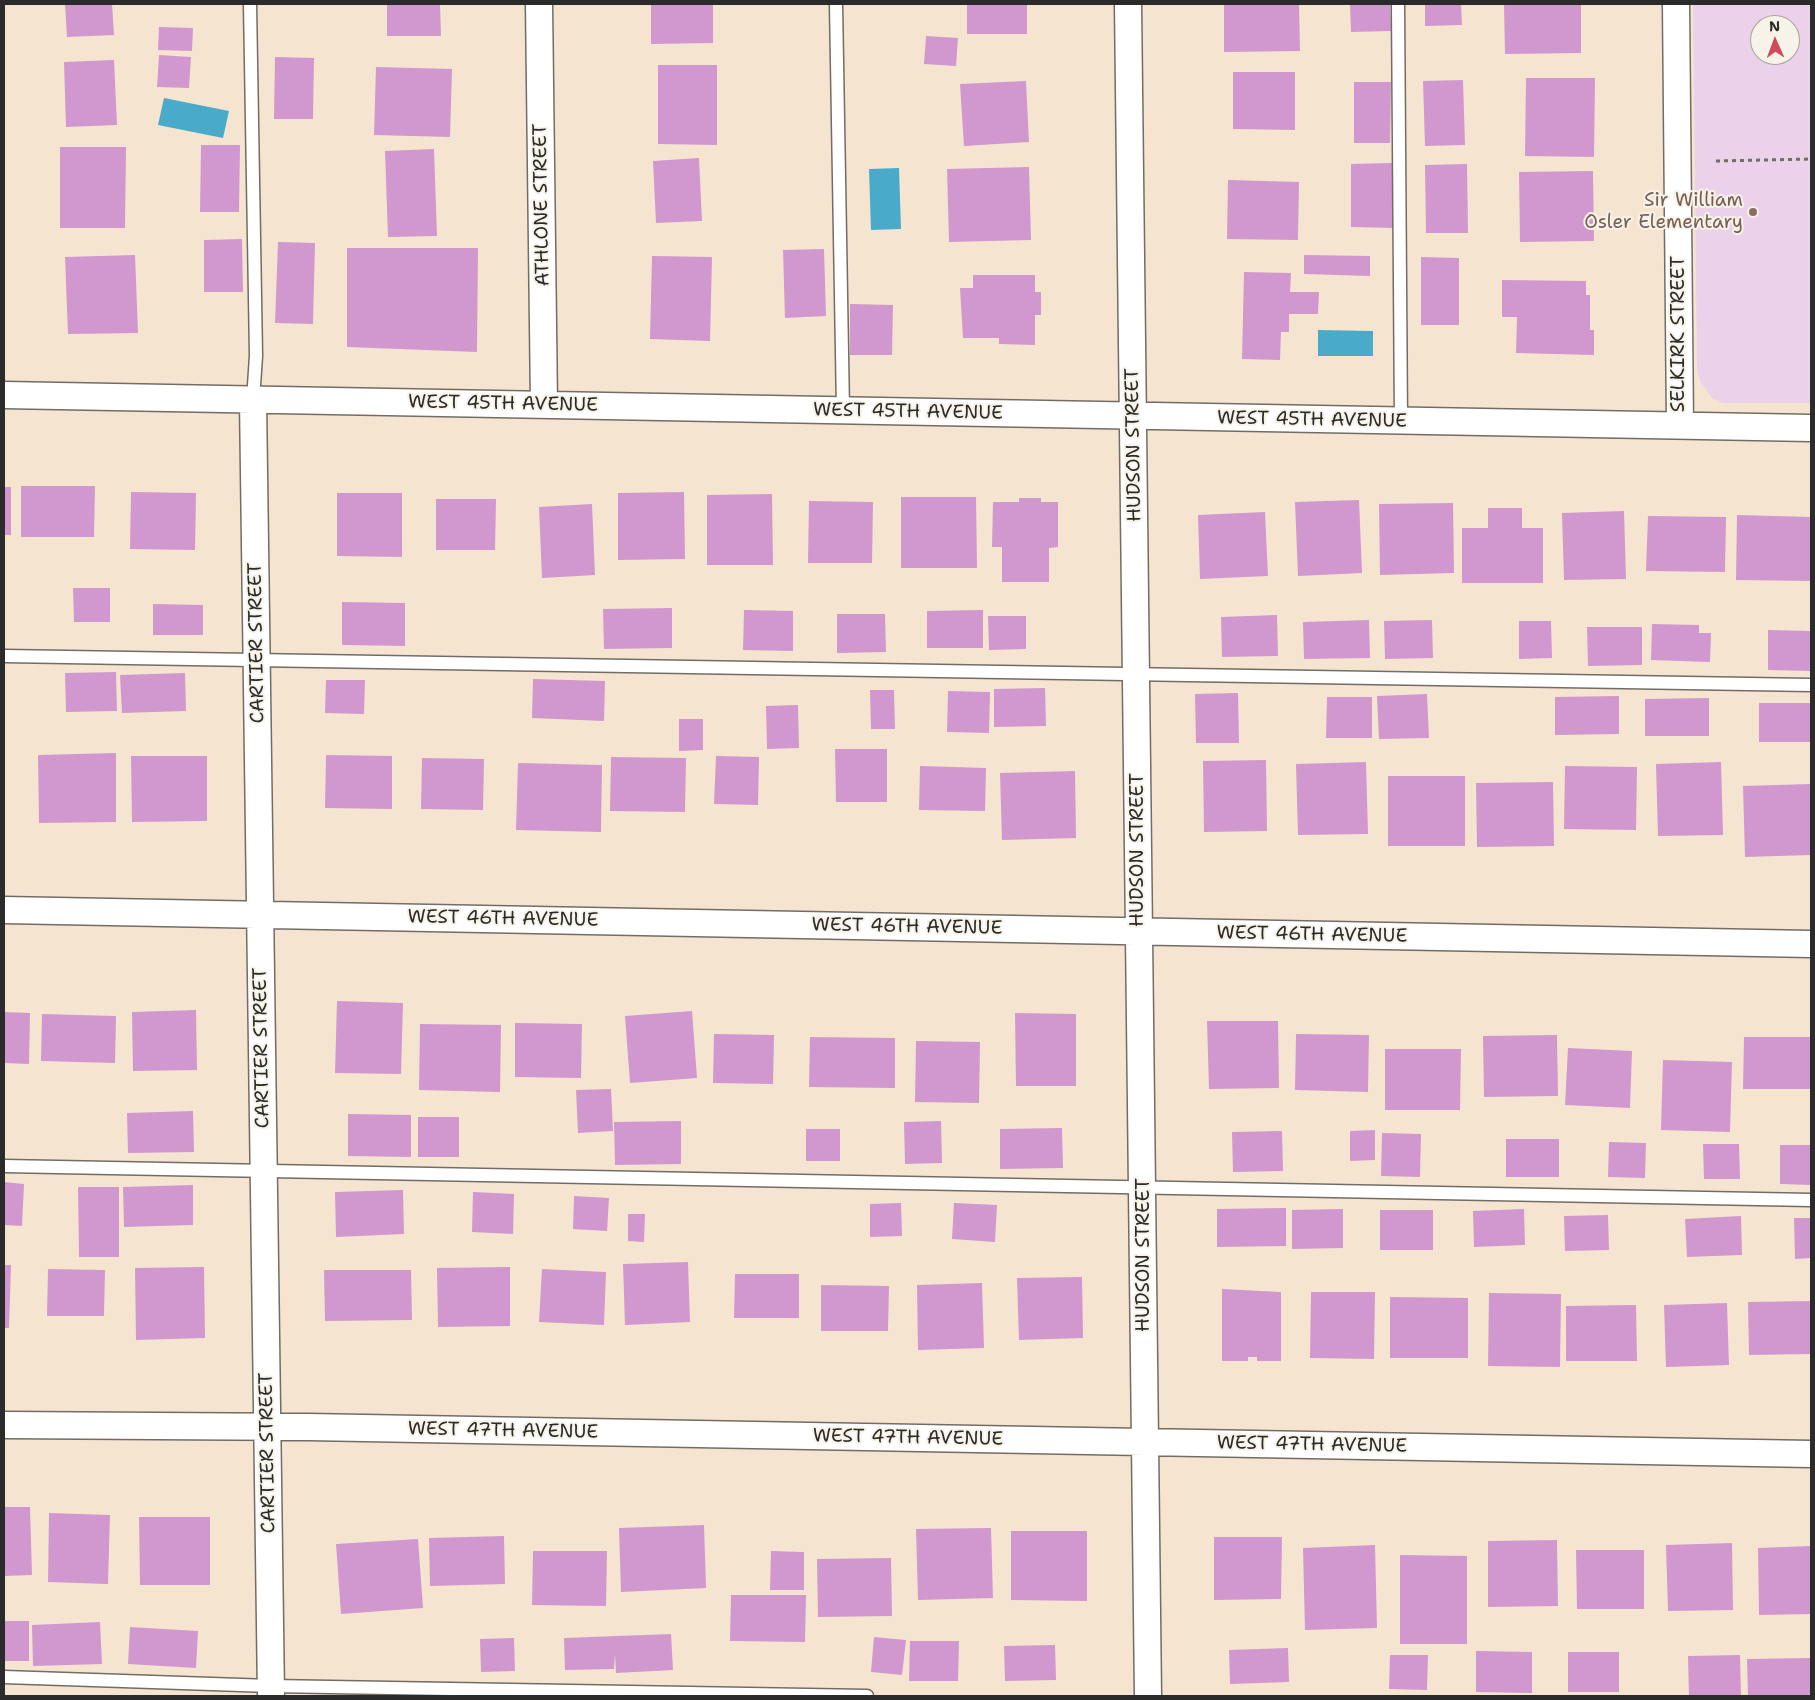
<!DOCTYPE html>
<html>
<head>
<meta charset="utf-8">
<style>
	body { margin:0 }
	#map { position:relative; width:1815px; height:1700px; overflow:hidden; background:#f5e5d0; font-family:"Shantell Sans",sans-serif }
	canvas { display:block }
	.frame { position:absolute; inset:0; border:5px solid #2b2b2b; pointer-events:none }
	.north { position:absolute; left:1750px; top:15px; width:50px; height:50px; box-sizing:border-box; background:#f7f3e8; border:1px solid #a5a39c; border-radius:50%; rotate:358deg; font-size:14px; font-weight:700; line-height:20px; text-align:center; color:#2b2b2b }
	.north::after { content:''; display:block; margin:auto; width:18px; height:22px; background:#d1495b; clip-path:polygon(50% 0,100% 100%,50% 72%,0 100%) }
</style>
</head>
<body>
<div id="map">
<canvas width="1815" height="1700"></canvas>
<div class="frame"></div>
<div class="north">N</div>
</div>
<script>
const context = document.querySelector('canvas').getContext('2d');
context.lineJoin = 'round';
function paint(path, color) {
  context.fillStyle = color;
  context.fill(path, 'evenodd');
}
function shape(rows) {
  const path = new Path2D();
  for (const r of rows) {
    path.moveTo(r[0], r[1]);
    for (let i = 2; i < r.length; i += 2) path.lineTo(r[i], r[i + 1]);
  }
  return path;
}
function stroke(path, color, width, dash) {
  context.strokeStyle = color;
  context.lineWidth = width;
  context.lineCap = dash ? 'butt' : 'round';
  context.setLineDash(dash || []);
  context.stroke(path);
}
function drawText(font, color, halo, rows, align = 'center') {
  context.font = font + ' "Shantell Sans",sans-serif';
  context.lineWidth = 4;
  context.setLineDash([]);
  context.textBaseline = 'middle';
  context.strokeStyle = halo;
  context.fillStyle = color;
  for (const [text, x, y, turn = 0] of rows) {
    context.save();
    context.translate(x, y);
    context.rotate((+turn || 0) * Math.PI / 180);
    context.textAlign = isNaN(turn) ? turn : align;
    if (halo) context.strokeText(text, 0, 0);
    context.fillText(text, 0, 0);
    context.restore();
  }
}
paint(shape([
	[1693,4,1811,4,1811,403,1723,403,1712,398,1700,381,1697,370],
	[1760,25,1790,25,1790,55,1760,55]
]), '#ecd1ea');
paint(shape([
	[164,98,229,111,223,138,158,125],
	[899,168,901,229,871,230,869,169],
	[1318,330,1373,331,1373,356,1318,356]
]), '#4aaac9');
paint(shape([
	[65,4,112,4,114,35,67,37],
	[387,4,440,4,441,36,387,36],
	[651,4,713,4,713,43,651,44],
	[967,4,1027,4,1027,34,967,34],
	[1224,4,1299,4,1300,51,1224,52],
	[1350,4,1390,4,1391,31,1351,32],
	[1425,4,1461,4,1462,25,1425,26],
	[1504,4,1581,4,1581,53,1505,54],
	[159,27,193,28,192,51,158,50],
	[926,36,958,38,956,66,924,64],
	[159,55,191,57,189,88,157,87],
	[275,57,314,58,313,119,274,119],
	[114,60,117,125,66,127,64,62],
	[658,65,717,65,717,145,658,144],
	[376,67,452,69,450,137,374,135],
	[1233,72,1295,72,1295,130,1233,129],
	[1526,78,1595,78,1594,157,1525,156],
	[1463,80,1465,145,1425,146,1423,81],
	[1026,81,1029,142,964,146,960,84],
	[1354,82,1391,82,1390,143,1354,143],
	[201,145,240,145,239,212,200,212],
	[60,147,126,147,125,228,60,228],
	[434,149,437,236,388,237,385,151],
	[699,158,702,221,656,223,653,161],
	[1393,163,1393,228,1351,227,1351,164],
	[1467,164,1468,233,1426,233,1425,165],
	[1029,167,1031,240,949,242,947,169],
	[1593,171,1594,241,1520,242,1519,172],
	[1228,180,1299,182,1298,240,1227,239],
	[242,239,243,292,204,292,204,240],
	[278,242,315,243,313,324,275,323],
	[347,248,478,248,477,352,347,347],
	[824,249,826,316,785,318,783,250],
	[135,255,138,333,68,334,65,257],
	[1304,255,1370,256,1370,276,1304,274],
	[652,256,712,257,710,341,650,339],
	[1421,257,1459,258,1459,325,1421,325],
	[1244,272,1291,273,1290,292,1319,292,1318,314,1289,314,1289,332,1281,332,1280,360,1242,359],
	[973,275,1035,275,1035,292,1041,292,1041,315,1035,315,1035,345,999,344,999,338,963,338,960,288,973,288],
	[1502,280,1586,281,1586,295,1590,295,1590,330,1594,330,1594,355,1516,353,1517,317,1502,317],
	[850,304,893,305,892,355,850,355],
	[21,486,95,486,94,537,21,537],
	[4,487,11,487,11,535,4,535],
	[131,492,196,493,195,550,130,549],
	[684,492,685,559,618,560,618,493],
	[337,493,402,493,402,557,337,556],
	[772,494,773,565,707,565,707,495],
	[901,497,976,497,977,568,901,568],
	[1019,498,1041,498,1041,502,1058,502,1058,547,1049,548,1049,582,1002,582,1002,547,992,547,993,502,1019,502],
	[436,499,496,499,495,550,436,550],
	[1359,500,1362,573,1298,576,1295,502],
	[809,501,873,502,872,563,808,563],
	[1453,503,1454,573,1380,575,1379,504],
	[592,504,595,575,542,578,539,507],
	[1488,508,1522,508,1522,528,1543,528,1543,583,1462,583,1462,528,1488,528],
	[1624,511,1626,579,1564,580,1562,513],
	[1265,512,1268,576,1200,579,1198,515],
	[1737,515,1811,517,1811,581,1736,580],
	[1648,516,1726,517,1725,572,1646,571],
	[73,588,110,588,110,622,74,622],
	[342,602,405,603,405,646,342,645],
	[153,604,203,605,203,635,153,635],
	[672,608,672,648,604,649,603,609],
	[744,610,793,611,793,651,743,650],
	[983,610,983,648,927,648,927,611],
	[837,614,885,614,886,652,837,653],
	[1277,615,1278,656,1222,657,1221,617],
	[988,616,1026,616,1026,649,989,650],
	[1369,620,1370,658,1304,659,1303,622],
	[1432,620,1433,658,1385,659,1384,621],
	[1519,621,1551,621,1552,658,1519,659],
	[1652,624,1699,625,1699,633,1711,633,1710,662,1651,660],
	[1587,627,1642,627,1642,665,1588,666],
	[1768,630,1811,631,1811,671,1768,670],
	[116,672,117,711,66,712,65,673],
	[185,673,186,711,122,713,120,675],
	[533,679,605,681,604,721,532,718],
	[326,680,365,680,364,714,325,713],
	[1045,688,1046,726,994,727,994,689],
	[870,690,894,690,895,729,871,729],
	[948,691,990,692,989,733,947,732],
	[1238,693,1239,743,1196,743,1195,694],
	[1427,694,1429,738,1379,739,1377,696],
	[1619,696,1619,734,1555,735,1555,697],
	[1327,697,1372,697,1372,738,1326,738],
	[1709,698,1709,736,1645,736,1645,699],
	[1759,703,1811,703,1811,742,1759,742],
	[798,705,799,748,767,749,766,706],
	[679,719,703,719,703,750,679,751],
	[835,749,887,749,887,802,836,802],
	[116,753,116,822,39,823,38,755],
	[326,755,392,756,392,809,325,808],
	[131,756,207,756,207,821,132,822],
	[716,756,759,757,758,805,714,804],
	[611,757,686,758,685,812,610,811],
	[422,758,484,759,483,810,421,809],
	[1266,760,1267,831,1204,832,1203,761],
	[1366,762,1368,834,1298,835,1296,764],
	[1721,762,1723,835,1658,836,1656,764],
	[518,763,602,765,601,832,516,830],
	[920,766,986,768,985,811,919,810],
	[1565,766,1637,767,1636,830,1564,829],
	[1075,771,1076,838,1002,840,1000,773],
	[1388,776,1465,776,1465,846,1388,846],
	[1553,782,1554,846,1477,847,1476,783],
	[1811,784,1811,855,1745,857,1743,786],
	[337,1001,403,1003,401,1074,335,1073],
	[196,1010,197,1070,133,1071,132,1012],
	[692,1011,697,1078,630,1083,625,1016],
	[4,1012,30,1013,29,1064,4,1063],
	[1015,1013,1076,1014,1076,1086,1016,1086],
	[42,1014,116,1016,115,1063,41,1061],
	[1207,1021,1278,1021,1279,1088,1209,1089],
	[515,1023,582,1024,581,1078,515,1077],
	[420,1024,501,1025,500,1092,419,1090],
	[714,1034,774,1035,773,1084,713,1083],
	[1296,1034,1369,1035,1368,1092,1295,1090],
	[1557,1035,1558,1096,1484,1097,1483,1036],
	[810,1037,895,1038,895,1088,809,1087],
	[1744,1037,1811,1037,1811,1089,1743,1089],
	[916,1041,980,1042,979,1103,915,1102],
	[1568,1048,1632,1051,1630,1108,1565,1105],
	[1385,1049,1461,1049,1460,1110,1385,1110],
	[1663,1060,1732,1062,1730,1132,1661,1130],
	[611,1089,613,1131,578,1133,576,1090],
	[193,1111,194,1152,128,1153,127,1113],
	[348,1114,411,1115,411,1157,348,1156],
	[418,1117,459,1117,459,1157,418,1157],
	[681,1121,681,1164,615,1165,614,1122],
	[941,1121,942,1163,905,1164,904,1122],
	[1062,1128,1063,1168,1000,1169,1000,1129],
	[806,1129,840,1129,840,1161,806,1161],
	[1375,1130,1375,1160,1350,1161,1350,1131],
	[1282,1131,1283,1171,1233,1172,1232,1132],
	[1382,1133,1421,1134,1420,1177,1381,1176],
	[1506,1139,1559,1139,1559,1177,1506,1177],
	[1609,1142,1646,1143,1645,1178,1608,1177],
	[1703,1144,1739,1144,1740,1179,1704,1179],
	[1780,1145,1811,1145,1811,1185,1780,1184],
	[4,1182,24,1184,22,1226,4,1225],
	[193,1185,193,1225,124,1227,123,1187],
	[78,1187,119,1187,119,1257,79,1257],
	[403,1190,404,1234,336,1237,335,1192],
	[473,1192,514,1194,513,1234,472,1232],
	[574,1196,609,1198,607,1231,573,1229],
	[901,1203,902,1236,870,1237,870,1204],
	[954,1203,997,1205,995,1242,952,1239],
	[1286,1208,1286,1246,1217,1247,1217,1209],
	[1343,1209,1343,1248,1292,1249,1292,1210],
	[1524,1209,1525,1245,1474,1247,1473,1211],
	[1380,1210,1433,1210,1433,1250,1380,1250],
	[628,1214,645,1214,644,1242,628,1241],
	[1608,1215,1609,1250,1565,1251,1564,1216],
	[1741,1216,1742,1255,1687,1257,1685,1219],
	[1794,1218,1811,1218,1811,1258,1795,1259],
	[688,1262,690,1322,625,1325,623,1264],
	[4,1265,11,1265,9,1328,4,1328],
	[204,1267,205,1338,136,1340,135,1268],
	[510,1267,510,1326,438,1327,437,1268],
	[48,1269,105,1270,104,1316,47,1316],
	[542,1269,606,1272,604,1325,539,1322],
	[324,1270,411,1270,412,1320,325,1321],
	[735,1274,799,1274,799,1318,734,1318],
	[1082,1277,1083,1338,1019,1340,1017,1278],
	[982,1283,984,1348,918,1350,917,1285],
	[821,1285,889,1286,888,1331,821,1331],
	[1222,1289,1281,1292,1281,1361,1257,1361,1257,1357,1248,1357,1248,1361,1222,1361],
	[1311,1292,1375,1292,1374,1359,1310,1358],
	[1489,1293,1561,1294,1560,1367,1488,1366],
	[1390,1297,1468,1298,1468,1358,1390,1358],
	[1811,1301,1811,1354,1749,1355,1748,1302],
	[1727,1303,1729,1365,1666,1367,1664,1305],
	[1636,1305,1637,1361,1566,1361,1566,1306],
	[4,1507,30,1507,32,1575,4,1576],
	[49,1513,110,1515,108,1584,48,1582],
	[139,1517,210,1517,210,1585,140,1585],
	[704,1525,706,1588,621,1592,619,1528],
	[991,1528,993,1598,918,1600,916,1529],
	[1011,1531,1087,1531,1087,1601,1011,1600],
	[504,1536,505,1584,430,1586,429,1538],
	[1214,1537,1282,1537,1281,1599,1214,1600],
	[418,1539,423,1608,341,1614,336,1544],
	[1557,1540,1558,1606,1488,1607,1488,1541],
	[1732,1543,1733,1610,1668,1611,1666,1545],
	[1375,1545,1377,1628,1305,1630,1303,1548],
	[1811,1546,1811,1614,1759,1615,1758,1548],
	[1576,1550,1644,1550,1644,1609,1577,1609],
	[533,1551,607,1551,606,1606,532,1605],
	[771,1551,804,1552,804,1590,770,1590],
	[1400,1555,1467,1556,1467,1644,1400,1644],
	[891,1558,892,1616,818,1617,817,1559],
	[731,1595,806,1595,805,1642,730,1641],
	[4,1621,29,1621,29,1661,4,1661],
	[100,1622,102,1664,33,1666,32,1625],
	[130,1627,198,1631,196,1668,128,1664],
	[671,1634,673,1670,616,1673,615,1654,614,1669,565,1670,564,1638],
	[874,1637,906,1640,902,1675,871,1672],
	[514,1638,515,1671,481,1672,480,1639],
	[910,1641,959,1641,958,1681,909,1681],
	[1055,1645,1056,1680,1005,1681,1004,1646],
	[1288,1648,1289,1682,1230,1684,1229,1650],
	[1476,1651,1532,1652,1532,1693,1476,1692],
	[1568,1652,1619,1652,1619,1692,1568,1692],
	[1390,1655,1428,1655,1427,1690,1389,1689],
	[1740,1655,1741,1696,1689,1696,1688,1656],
	[1811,1658,1811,1696,1748,1696,1747,1659]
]), '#d098cf');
const service = shape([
	[250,4,256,356,253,400],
	[836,4,843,411],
	[1398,4,1401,422],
	[4,656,1811,685],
	[4,1166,1811,1200],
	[4,1677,271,1686,867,1696]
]);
const minor = shape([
	[539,4,544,405],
	[1128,4,1148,1696],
	[1676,4,1680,425],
	[4,395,1811,428],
	[253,400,271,1696],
	[4,910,1811,944],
	[4,1425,308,1427,1811,1454]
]);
stroke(service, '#726c65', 15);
stroke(minor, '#726c65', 29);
stroke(shape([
	[1716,161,1811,159]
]), '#726c65', 3, [4, 4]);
stroke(service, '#fff', 12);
stroke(minor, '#fff', 26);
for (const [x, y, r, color] of [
	[1753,212,5,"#8d6e63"]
]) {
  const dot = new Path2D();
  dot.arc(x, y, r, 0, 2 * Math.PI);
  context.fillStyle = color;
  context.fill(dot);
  stroke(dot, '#f7f3e8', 2);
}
drawText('19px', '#785e54', '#f7f3e8', [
	["Sir William",1743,201],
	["Osler Elementary",1743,223]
], 'right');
drawText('19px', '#2b2b2b', '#f7f3e8', [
	["ATHLONE STREET",542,205,-91],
	["SELKIRK STREET",1679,334,-90],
	["WEST 45TH AVENUE",503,404,1],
	["WEST 45TH AVENUE",908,412,1],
	["WEST 45TH AVENUE",1312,420,1],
	["HUDSON STREET",1134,445,-91],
	["CARTIER STREET",257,643,-91],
	["HUDSON STREET",1138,850,-90],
	["WEST 46TH AVENUE",503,919,1],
	["WEST 46TH AVENUE",907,927,1],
	["WEST 46TH AVENUE",1312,935,1],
	["CARTIER STREET",262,1048,-91],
	["HUDSON STREET",1144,1255,-90],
	["WEST 47TH AVENUE",503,1431,1],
	["WEST 47TH AVENUE",908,1438,1],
	["WEST 47TH AVENUE",1312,1445,1],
	["CARTIER STREET",268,1453,-91]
]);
</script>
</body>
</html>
